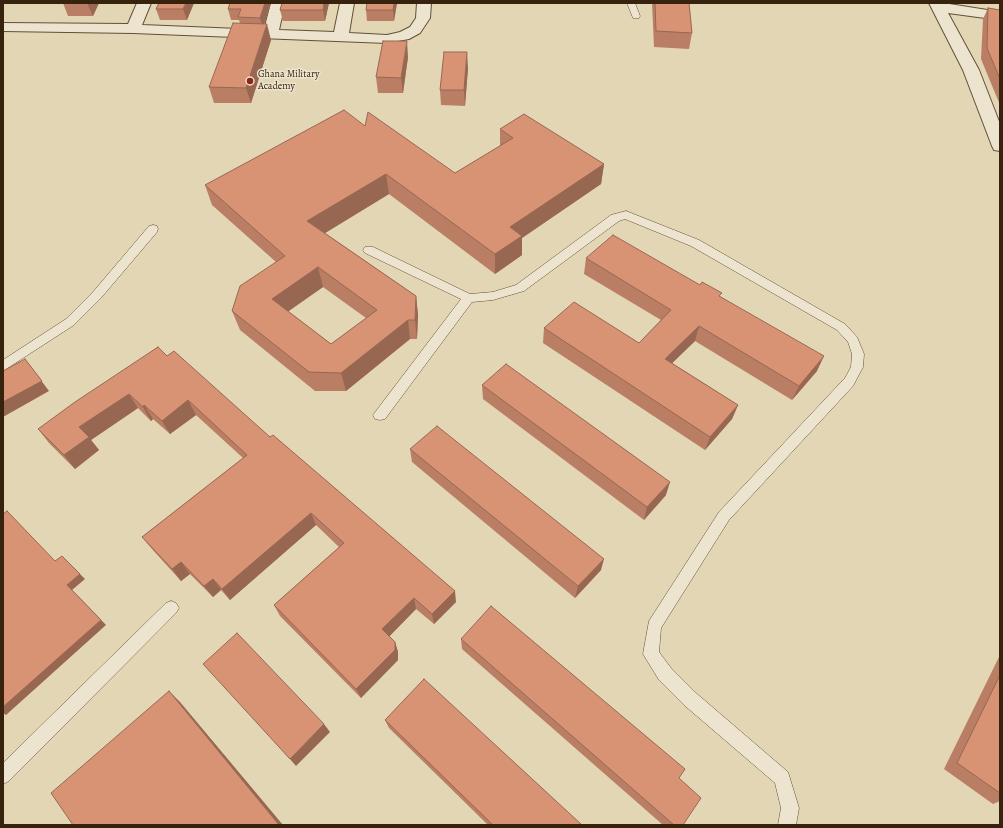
<!DOCTYPE html>
<html>
<head>
<meta charset="utf-8">
<style>
	body { margin:0 }
	#map { position:relative; width:1003px; height:828px; overflow:hidden; background:#e3d6b5; font-family:Alegreya,serif }
	canvas { display:block }
	.frame { position:absolute; inset:0; border:4px solid #37230d; pointer-events:none }
</style>
</head>
<body>
<div id="map">
<canvas width="1003" height="828"></canvas>
<div class="frame"></div>
</div>
<script>
const context = document.querySelector('canvas').getContext('2d');
context.lineJoin = 'round';
function shape(rows) {
  const path = new Path2D();
  for (const r of rows) {
    path.moveTo(r[0], r[1]);
    for (let i = 2; i < r.length; i += 2) path.lineTo(r[i], r[i + 1]);
  }
  return path;
}
function stroke(path, color, width, dash) {
  context.strokeStyle = color;
  context.lineWidth = width;
  context.lineCap = dash ? 'butt' : 'round';
  context.setLineDash(dash || []);
  context.stroke(path);
}
function paint(path, color) {
  context.fillStyle = color;
  context.fill(path, 'evenodd');
}
function drawText(font, color, halo, rows, align = 'center') {
  context.font = font + ' Alegreya,serif';
  context.lineWidth = 3;
  context.setLineDash([]);
  context.textBaseline = 'middle';
  context.strokeStyle = halo;
  context.fillStyle = color;
  for (const [text, x, y, turn = 0] of rows) {
    context.save();
    context.translate(x, y);
    context.rotate((+turn || 0) * Math.PI / 180);
    context.textAlign = isNaN(turn) ? turn : align;
    if (halo) context.strokeText(text, 0, 0);
    context.fillText(text, 0, 0);
    context.restore();
  }
}
const lane = shape([
	[627,3,635,3,640,16,639,18,633,18,627,3],
	[626,211,699,240,845,324,857,337,864,354,863,367,853,386,729,520,661,628,659,652,671,668,696,693,788,772,799,808,796,825,778,825,781,808,775,783,684,705,659,680,643,654,649,621,719,512,845,378,851,367,852,354,848,342,837,330,691,246,625,219,619,221,524,291,493,300,472,302,385,419,380,420,375,419,373,415,461,299,365,253,363,250,365,247,373,247,470,294,493,292,516,285,611,215,626,211],
	[153,225,157,226,158,229,157,232,101,298,74,325,3,371,3,360,66,319,93,292,149,226,153,225],
	[171,601,176,603,179,608,176,613,9,781,3,784,3,763,166,603,171,601]
]);
const street = shape([
	[137,3,151,3,142,25,264,30,271,3,285,3,279,30,334,32,340,3,354,3,349,33,387,35,400,32,410,27,416,18,417,3,431,3,430,18,420,33,409,39,387,43,133,33,3,31,3,23,128,24,137,3],
	[929,3,943,3,1000,12,1000,20,948,13,979,70,1000,124,1000,151,994,150,992,146,963,70,929,3]
]);
stroke(lane, '#625037', 1);
stroke(street, '#625037', 2);
paint(lane, '#ede4cf');
paint(street, '#ede4cf');
paint(shape([
	[63,3,99,3,93,16,68,16],
	[159,3,194,3,187,20,160,20,156,9],
	[230,3,271,3,264,24,271,40,251,103,214,103,209,87,240,23,239,20,231,20,228,9],
	[282,3,329,3,325,21,283,21,280,10],
	[367,3,397,3,394,21,367,21,366,10],
	[652,3,689,3,692,33,689,49,654,47],
	[988,8,1000,10,1000,105,981,59,983,19],
	[408,57,403,93,378,93,376,77],
	[468,68,465,106,441,105,440,90],
	[365,126,455,173,500,146,500,129,604,164,601,184,522,238,522,255,495,274,389,194,325,233,416,296,418,315,417,339,410,339,346,391,315,391,240,330,232,311,276,262,212,205,205,185],
	[323,287,366,318,331,344,288,311],
	[586,258,721,297,817,371,792,400,695,341,672,363,738,405,732,419,705,450,543,343,544,328,639,343,661,320,584,274],
	[167,356,270,437,456,602,434,624,416,609,389,636,395,642,398,652,398,660,361,698,280,616,274,605,339,547,316,525,230,600,221,590,213,597,190,574,181,581,152,549,142,537,243,458,196,415,170,434,153,419,151,421,138,408,91,440,99,450,75,469,49,443,38,429],
	[482,385,666,495,644,520,483,399],
	[410,449,601,570,575,598,412,462],
	[461,639,679,778,683,825,663,825,462,649],
	[1000,655,1000,801,993,804,944,769],
	[385,720,582,825,488,825,389,728]
]), '#ba7e65');
paint(shape([
	[87,3,99,3,93,16],
	[186,3,194,3,187,20,183,9],
	[265,3,271,3,263,28,260,18],
	[324,3,329,3,325,21,323,10],
	[394,3,397,3,394,21,393,10],
	[267,24,271,40,251,103,246,88],
	[407,41,408,57,403,93,401,78],
	[467,52,468,68,465,106,464,90],
	[604,164,601,184,522,238,522,255,495,274,495,254,510,227],
	[386,174,389,194,312,241,307,221],
	[318,267,323,287,279,318,272,299],
	[416,296,418,315,417,339,415,320],
	[408,320,410,339,346,391,341,373],
	[699,326,695,341,661,374,665,359],
	[824,356,817,371,792,400,799,386],
	[25,359,49,391,3,417,3,402],
	[129,394,138,408,91,440,99,450,75,469,64,455,79,427],
	[188,400,196,415,170,434,162,421],
	[144,405,153,419,151,421,143,407],
	[738,405,732,419,705,450,710,437],
	[670,482,666,495,644,520,647,507],
	[311,513,316,525,230,600,222,589],
	[604,559,601,570,575,598,578,586],
	[67,561,85,579,72,590,106,625,6,715,3,713,3,707,67,585],
	[181,562,190,574,181,581,172,569],
	[213,579,221,590,213,597,204,586],
	[455,591,456,602,434,624,432,614],
	[414,598,416,609,386,640,382,629],
	[395,642,398,652,398,660,361,698,356,689],
	[169,691,180,702,283,825,279,825],
	[324,724,330,732,296,766,290,759]
]), '#976752');
const building = shape([
	[159,3,186,3,183,9,156,9,159,3],
	[230,3,265,3,260,18,238,17,241,9,228,9,230,3],
	[282,3,324,3,323,10,280,10,282,3],
	[367,3,394,3,393,10,366,10,367,3],
	[655,3,689,3,692,33,656,31,655,3],
	[988,8,1000,10,1000,79,987,48,988,8],
	[233,23,267,24,246,88,209,87,233,23],
	[383,41,407,41,401,78,376,77,383,41],
	[444,52,467,52,464,90,440,90,444,52],
	[344,110,365,126,368,112,455,173,513,138,500,129,524,114,604,164,510,227,522,236,495,254,386,174,307,221,416,296,415,320,408,320,341,373,309,372,232,311,240,286,285,256,205,185,344,110],
	[318,267,377,310,331,344,272,299,318,267],
	[613,235,700,285,702,282,722,293,719,296,824,356,799,386,699,326,665,359,738,405,710,437,544,328,574,302,639,343,671,310,586,258,613,235],
	[158,347,167,356,174,351,270,437,273,435,455,591,432,614,414,598,382,629,395,642,395,650,356,689,274,605,344,543,311,513,222,589,213,579,204,586,181,562,172,569,142,537,247,455,188,400,162,421,144,405,143,407,129,394,79,427,89,437,64,455,38,429,75,402,158,347],
	[25,359,42,381,3,402,3,371,25,359],
	[506,364,670,482,647,507,482,385,506,364],
	[437,426,604,559,578,586,410,449,437,426],
	[7,511,55,561,62,556,80,574,67,585,101,620,3,707,3,514,7,511],
	[491,606,685,769,679,778,701,798,683,825,674,825,461,639,491,606],
	[237,633,324,724,290,759,203,664,237,633],
	[1000,675,1000,793,957,763,1000,675],
	[424,679,582,825,493,825,385,720,424,679],
	[169,691,279,825,73,825,51,793,169,691]
]);
paint(building, '#d89375');
stroke(building, '#976752', 1);
for (const [x, y, r, color] of [
	[250,81,4,"#8f2418"]
]) {
  const dot = new Path2D();
  dot.arc(x, y, r, 0, 2 * Math.PI);
  context.fillStyle = color;
  context.fill(dot);
  stroke(dot, '#ede4cf', 1.5);
}
drawText('10px', '#37230d', '#ede4cf', [
	["Ghana Military",258,75],
	["Academy",258,87]
], 'left');
</script>
</body>
</html>
